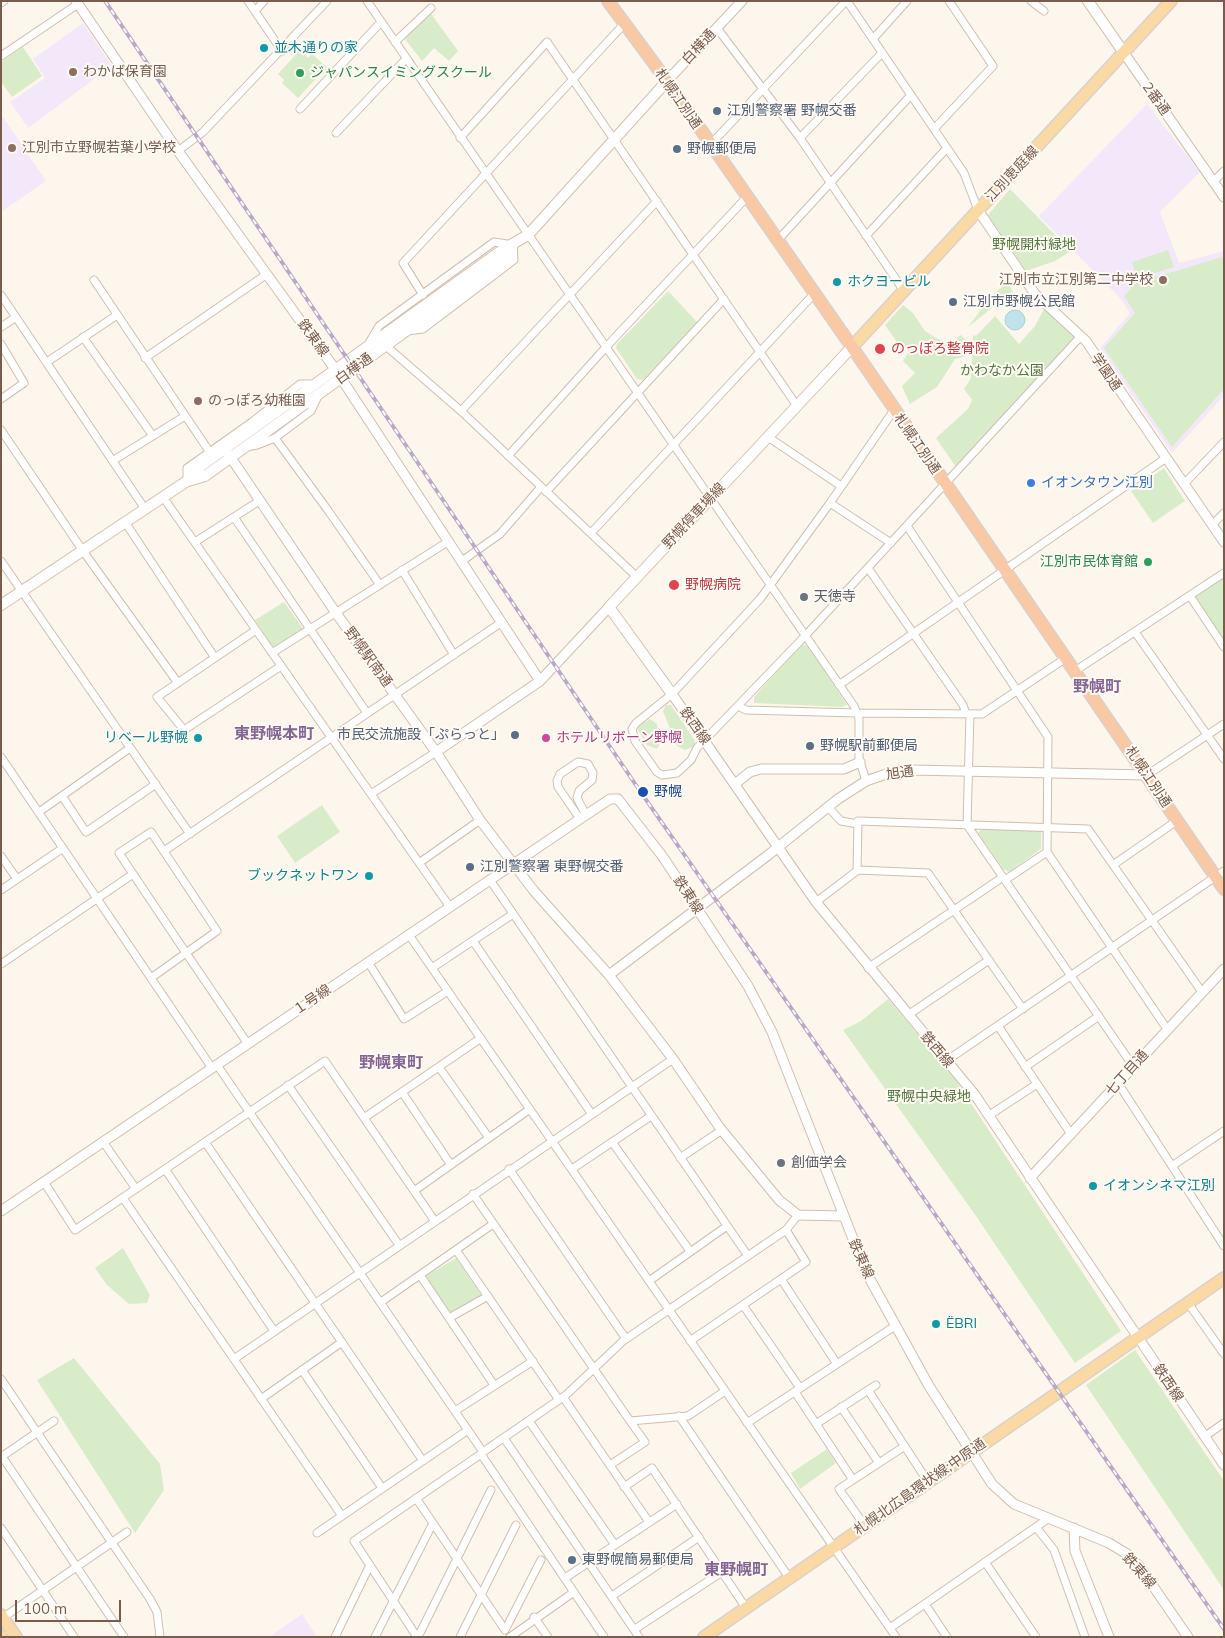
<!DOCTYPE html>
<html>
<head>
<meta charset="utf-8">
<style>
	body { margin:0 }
	#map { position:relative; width:1225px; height:1638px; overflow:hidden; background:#fdf6ec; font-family:Mulish,sans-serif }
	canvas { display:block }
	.frame { position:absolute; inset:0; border:2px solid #7a5c4d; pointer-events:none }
	.scale { position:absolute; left:15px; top:1600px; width:106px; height:22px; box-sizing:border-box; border:2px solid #7a5c4d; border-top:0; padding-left:6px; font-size:15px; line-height:18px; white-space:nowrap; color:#7a5c4d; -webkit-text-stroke:4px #fffaf3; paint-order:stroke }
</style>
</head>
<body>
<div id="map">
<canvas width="1225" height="1638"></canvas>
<div class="frame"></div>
<div class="scale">100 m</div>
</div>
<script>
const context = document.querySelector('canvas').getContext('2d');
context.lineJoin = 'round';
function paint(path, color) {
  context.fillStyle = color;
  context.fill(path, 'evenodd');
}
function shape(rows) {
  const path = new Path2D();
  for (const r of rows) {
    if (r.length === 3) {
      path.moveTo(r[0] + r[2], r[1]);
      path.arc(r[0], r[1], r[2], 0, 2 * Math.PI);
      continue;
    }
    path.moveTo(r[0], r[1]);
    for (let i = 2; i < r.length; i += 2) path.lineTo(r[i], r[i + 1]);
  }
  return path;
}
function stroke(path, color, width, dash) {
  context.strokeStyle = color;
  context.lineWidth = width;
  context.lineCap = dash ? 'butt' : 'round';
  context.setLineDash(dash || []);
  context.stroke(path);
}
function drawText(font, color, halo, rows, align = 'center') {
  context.font = font + ' Mulish,"Noto Sans JP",sans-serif';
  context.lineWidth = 4;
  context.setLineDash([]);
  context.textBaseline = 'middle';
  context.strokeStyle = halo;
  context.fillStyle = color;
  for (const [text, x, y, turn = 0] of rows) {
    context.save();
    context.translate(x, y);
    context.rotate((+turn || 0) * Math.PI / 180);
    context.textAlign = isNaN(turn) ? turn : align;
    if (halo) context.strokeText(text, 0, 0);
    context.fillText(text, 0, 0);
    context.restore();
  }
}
paint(shape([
	[83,23,112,66,28,128,10,102,45,78,33,59],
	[1147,104,1200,172,1160,212,1179,263,1224,251,1224,396,1172,453,1100,348,1130,313,1120,298,1039,216],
	[1,114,46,181,1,212],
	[302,1614,317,1637,269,1637]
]), '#f3e8fa');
paint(shape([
	[429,11,458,51,449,61,434,48,422,61,405,39],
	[23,47,42,76,12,97,1,82,1,62],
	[300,50,308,58,312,54,330,70,326,75,322,72,298,98,282,83,284,80,278,74],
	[1010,189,1071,251,1055,261,1026,271,988,215],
	[1168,250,1174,267,1137,279,1132,262],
	[1222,257,1224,259,1224,389,1172,447,1104,348,1135,313,1124,296,1136,283],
	[1007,283,1013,291,968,327,992,295],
	[668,291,697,322,643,380,637,379,616,348,617,344],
	[903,305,913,313,925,331,948,345,961,335,967,342,965,354,963,357,955,359,937,387,910,404,902,386,915,373,903,361,909,351,898,344,885,325],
	[1045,307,1063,323,1077,339,956,467,936,438,968,409,972,400,964,389,971,378,973,335,976,336,995,316,1019,344,1035,326],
	[1164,468,1185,501,1153,523,1131,491],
	[1224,577,1224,642,1194,598],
	[284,602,304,630,273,647,255,620],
	[801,645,808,646,847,705,842,707,754,703,754,697],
	[666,705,671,705,695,741,695,746,685,750,677,746,663,711],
	[650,719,657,724,660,743,657,749,647,745,638,730,639,725],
	[322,805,340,832,295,863,277,836],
	[982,829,1041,831,1041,849,1009,872,1003,869,978,833],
	[888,999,955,1079,1121,1331,1075,1363,976,1216,843,1030,861,1021],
	[123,1248,150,1295,147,1303,129,1304,107,1285,95,1268],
	[456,1258,481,1295,450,1315,426,1276],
	[1135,1350,1224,1481,1224,1590,1086,1385],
	[74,1358,160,1464,164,1490,135,1533,37,1380],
	[827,1449,836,1463,800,1489,791,1473]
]), '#d8ecc9');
const water = shape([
	[1015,320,10]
]);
paint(water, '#bfe3e8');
stroke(water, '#a5d3da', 1);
const minor = shape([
	[248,1,282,51],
	[367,1,854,706,859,718,859,758,866,781],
	[847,1,964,173,978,210],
	[1031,1,1044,11],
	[1,3,4,1],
	[255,11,264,1],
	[717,28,800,138,904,291],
	[873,39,907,1],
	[395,42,431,8],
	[1,56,78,4],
	[300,109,381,22],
	[934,129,993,66,949,1],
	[336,133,406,59],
	[460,138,547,42,797,406],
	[800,138,882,53],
	[710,145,846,1],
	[178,151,203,132,327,1],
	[1213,182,1224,171],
	[866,236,947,148],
	[777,241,911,95],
	[94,280,209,451],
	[1,295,145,509],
	[423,295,403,263,624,24],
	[1,327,16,317],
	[83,337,153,436],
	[369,343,379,326,494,242,513,245,514,260,423,329,407,331],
	[1,344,24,383,1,399],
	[386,346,461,411,637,577],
	[145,358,267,274],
	[47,362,117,315],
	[894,410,830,503,760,599,672,694,636,723,632,729,635,741,657,772,662,775,677,773,691,760,697,748,805,636,1081,336],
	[461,411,657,201],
	[1,430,83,551,178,683],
	[768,437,841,486],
	[275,438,327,509,380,585],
	[246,447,257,445,275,438,311,411,318,396],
	[508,456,606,347,747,197],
	[114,460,185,416],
	[187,481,187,468,252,422,300,384,315,384],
	[1184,484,1224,442],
	[546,492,724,299],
	[163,497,450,907],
	[830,503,891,543],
	[234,517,367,713],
	[125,522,215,658],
	[1212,525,1224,513],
	[907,526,1048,737,1047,852,1167,1029],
	[591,533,813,295],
	[195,542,259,501],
	[1,561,190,834],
	[462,561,500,534,541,487],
	[868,568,963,705,966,714],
	[402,570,454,655],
	[1190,596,1224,647],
	[256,630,157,697,184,730,281,666],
	[1135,632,1224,759],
	[272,653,449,541],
	[1075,671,1224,573],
	[839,685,1166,458],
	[738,706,746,710,857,713,982,714,1066,658],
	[970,714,967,825,1133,1066],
	[1,757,212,1068],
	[1147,775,1224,724],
	[371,794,436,752],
	[62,796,86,832,156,784],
	[828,807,841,821,858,824],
	[39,812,130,748],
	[580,819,558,787,557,781,560,774,578,762,588,764,593,773,592,780,579,791,577,798,586,815],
	[164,851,502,622],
	[1,856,17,879],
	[419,863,480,820],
	[1113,865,1178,820],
	[857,871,858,821,1088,829,1202,992],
	[490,880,748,1256],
	[1005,880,1047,852],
	[1,890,63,848],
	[816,902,858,870,928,873,1023,1009],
	[409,935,896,1637],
	[473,941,591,1113],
	[368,962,404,1019,448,991],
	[1,964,133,874],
	[432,968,513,914],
	[868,968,1003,877],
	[151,978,186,953,217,931,151,832,119,853,186,953,248,1044],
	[908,1015,989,960],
	[998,1026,1071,1134],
	[946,1061,1224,871],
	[217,1065,483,1452,481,1454,604,1637],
	[439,1067,489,1138],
	[1025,1067,1099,1016],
	[1118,1083,1224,1246],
	[288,1085,399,1245],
	[402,1092,451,1165],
	[988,1116,1037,1084],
	[364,1118,481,1038],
	[205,1142,423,1461],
	[612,1142,690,1251],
	[104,1143,136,1189],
	[680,1158,722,1130],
	[1172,1166,1224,1131],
	[165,1169,274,1331],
	[509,1169,626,1339],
	[572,1169,651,1116],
	[44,1182,75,1230,325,1061,434,1220],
	[414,1191,530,1109],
	[473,1194,630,1421,688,1416,725,1391],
	[123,1198,342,1516],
	[456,1250,559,1400],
	[420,1275,494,1385],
	[781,1279,837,1364],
	[649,1281,727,1226],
	[381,1302,493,1224],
	[1188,1303,1224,1354],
	[743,1305,800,1388],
	[449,1318,488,1296],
	[690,1341,806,1262,786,1230],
	[234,1359,673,1059],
	[302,1370,382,1488],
	[1,1379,150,1599,157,1612,160,1637],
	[868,1390,928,1482],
	[795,1392,853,1480],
	[563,1397,649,1522],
	[261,1399,342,1342],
	[841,1407,879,1463],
	[455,1411,533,1361],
	[679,1416,790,1579],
	[529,1421,615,1545],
	[747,1423,895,1326],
	[816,1424,876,1385],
	[1204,1437,1224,1423],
	[504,1438,639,1637],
	[483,1452,566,1395,623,1341,786,1230,798,1215],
	[1,1455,124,1637],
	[1,1457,54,1421],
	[610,1465,645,1442,630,1421],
	[624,1487,652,1468,746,1608],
	[416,1498,505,1630,541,1560],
	[865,1526,839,1489,905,1446],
	[1036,1527,1054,1550,1085,1637],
	[1,1528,74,1637],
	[317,1533,468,1430],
	[985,1562,1036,1637],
	[565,1578,677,1504],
	[612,1596,699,1537],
	[925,1604,947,1637],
	[534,1617,548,1637],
	[1,1619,127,1532],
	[890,1628,1049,1518],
	[635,1629,722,1572],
	[335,1637,370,1565],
	[375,1637,433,1523],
	[417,1637,354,1541,481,1454],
	[418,1637,491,1490],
	[460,1637,516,1525],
	[510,1637,574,1592]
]);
const tertiary = shape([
	[76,1,178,151,335,369,540,681],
	[1124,53,1224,197],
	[667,81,742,1],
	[978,210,1035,294,1086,341,1224,542],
	[227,452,336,613,436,752,480,820,534,891,609,975,673,1059,720,1128,779,1200,798,1215,843,1216],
	[672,694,816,902,975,1095,1224,1465],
	[436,752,540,681,609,607],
	[735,784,750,772,761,769,844,769,860,762],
	[609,975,767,856,838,799,866,781,895,771,912,770,1147,775],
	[1030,1178,1224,969],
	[1,1211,580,819,610,799,618,799,663,857,748,986,772,1032,866,1272,929,1386,992,1484,1014,1504,1109,1543,1127,1554,1140,1567,1188,1637],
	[1074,1528,1075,1551,1109,1637]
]);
const secondary = shape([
	[1088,1,1124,53],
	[188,481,205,476,506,259,513,245],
	[1,605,187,481,201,466,502,250,528,235,667,81],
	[672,694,609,607,852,347]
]);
const primary = shape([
	[852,347,1171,1],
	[1,1615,16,1637],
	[1,1636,2,1637],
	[704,1637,1224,1278]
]);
const trunk = shape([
	[608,1,667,81,852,347,1224,889]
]);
stroke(minor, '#d1beb0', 9);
stroke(tertiary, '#d1beb0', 11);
stroke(secondary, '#d6c0b0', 12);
stroke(primary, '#dad1cd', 14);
stroke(trunk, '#dad1cd', 14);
stroke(minor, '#fff', 7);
stroke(tertiary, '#fff', 9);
stroke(secondary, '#fff', 10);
stroke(primary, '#fbd9a5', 11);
stroke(trunk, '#f9c8a4', 11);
const rail = shape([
	[105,1,642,794,1224,1629]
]);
stroke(rail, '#b9a8c9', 4);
stroke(rail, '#fffaf3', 2, [5.5]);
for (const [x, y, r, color] of [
	[264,48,5,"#0f9aa8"],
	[73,72,5,"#8d6e63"],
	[300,73,5,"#2e9e5b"],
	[717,111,5,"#5c6f8a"],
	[12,148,5,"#8d6e63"],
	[677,149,5,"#5c6f8a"],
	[1163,280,5,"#8d6e63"],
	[837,282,5,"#0f9aa8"],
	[953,302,5,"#5c6f8a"],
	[880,349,6,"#e0444e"],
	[198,401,5,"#8d6e63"],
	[1031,483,5,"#3f7fe0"],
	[1148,562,5,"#2e9e5b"],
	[674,585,6,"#e0444e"],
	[804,597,5,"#6b7280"],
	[515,735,5,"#5c6f8a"],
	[198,738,5,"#0f9aa8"],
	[546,738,5,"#d1479c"],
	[810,746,5,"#5c6f8a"],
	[643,792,6,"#1a4fb4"],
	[470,867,5,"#5c6f8a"],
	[369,876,5,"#0f9aa8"],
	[781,1163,5,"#6b7280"],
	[1093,1186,5,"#0f9aa8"],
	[936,1324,5,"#0f9aa8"],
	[572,1560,5,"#5c6f8a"]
]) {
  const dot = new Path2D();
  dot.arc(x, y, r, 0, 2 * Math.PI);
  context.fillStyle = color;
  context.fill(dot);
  stroke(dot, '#fffaf3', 2);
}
drawText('14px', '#7a5c4d', '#fffaf3', [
	["白樺通",699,47,-47],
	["札幌江別通",678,99,55],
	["2番通",1156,99,55],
	["江別恵庭線",1012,174,-47],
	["鉄東線",313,338,54],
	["白樺通",354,369,-36],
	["学園通",1106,372,56],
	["札幌江別通",917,444,55],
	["野幌停車場線",694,516,-47],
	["野幌駅南通",368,657,54],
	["鉄西線",695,726,55],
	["旭通",900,773,-8],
	["札幌江別通",1148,777,56],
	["鉄東線",688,895,57],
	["１号線",312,1000,-34],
	["鉄西線",937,1050,50],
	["七丁目通",1127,1073,-48],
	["鉄東線",861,1259,66],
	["鉄西線",1168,1383,56],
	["札幌北広島環状線;中原通",920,1487,-35],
	["鉄東線",1139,1571,49]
]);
drawText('14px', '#0d838f', '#fffaf3', [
	["並木通りの家",274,48],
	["ホクヨービル",847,282],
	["リベール野幌",188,738,"right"],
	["ブックネットワン",359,876,"right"],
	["イオンシネマ江別",1103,1186],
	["ËBRI",946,1324]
], 'left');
drawText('14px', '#785e54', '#fffaf3', [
	["わかば保育園",83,72],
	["江別市立野幌若葉小学校",22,148],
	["江別市立江別第二中学校",1153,280,"right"],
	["のっぽろ幼稚園",208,401]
], 'left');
drawText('14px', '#27864d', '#fffaf3', [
	["ジャパンスイミングスクール",310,73],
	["江別市民体育館",1138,562,"right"]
], 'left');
drawText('14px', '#4e5e75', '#fffaf3', [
	["江別警察署 野幌交番",727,111],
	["野幌郵便局",687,149],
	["江別市野幌公民館",963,302],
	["市民交流施設「ぷらっと」",505,735,"right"],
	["野幌駅前郵便局",820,746],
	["江別警察署 東野幌交番",480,867],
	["東野幌簡易郵便局",582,1560]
], 'left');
drawText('14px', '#537a41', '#fffaf3', [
	["野幌開村緑地",1034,245],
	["かわなか公園",1002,371],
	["野幌中央緑地",929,1097]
]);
drawText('14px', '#be3a42', '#fffaf3', [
	["のっぽろ整骨院",891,349],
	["野幌病院",685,585]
], 'left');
drawText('14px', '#366cbe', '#fffaf3', [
	["イオンタウン江別",1041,483]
], 'left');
drawText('14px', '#5b616d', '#fffaf3', [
	["天徳寺",814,597],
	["創価学会",791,1163]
], 'left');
drawText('14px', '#b23c85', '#fffaf3', [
	["ホテルリボーン野幌",556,738]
], 'left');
drawText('14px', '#164399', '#fffaf3', [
	["野幌",654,792]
], 'left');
drawText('bold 16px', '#846695', '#fffaf3', [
	["野幌町",1097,687],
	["東野幌本町",274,734],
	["野幌東町",391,1063],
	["東野幌町",736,1570]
]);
</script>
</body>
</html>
